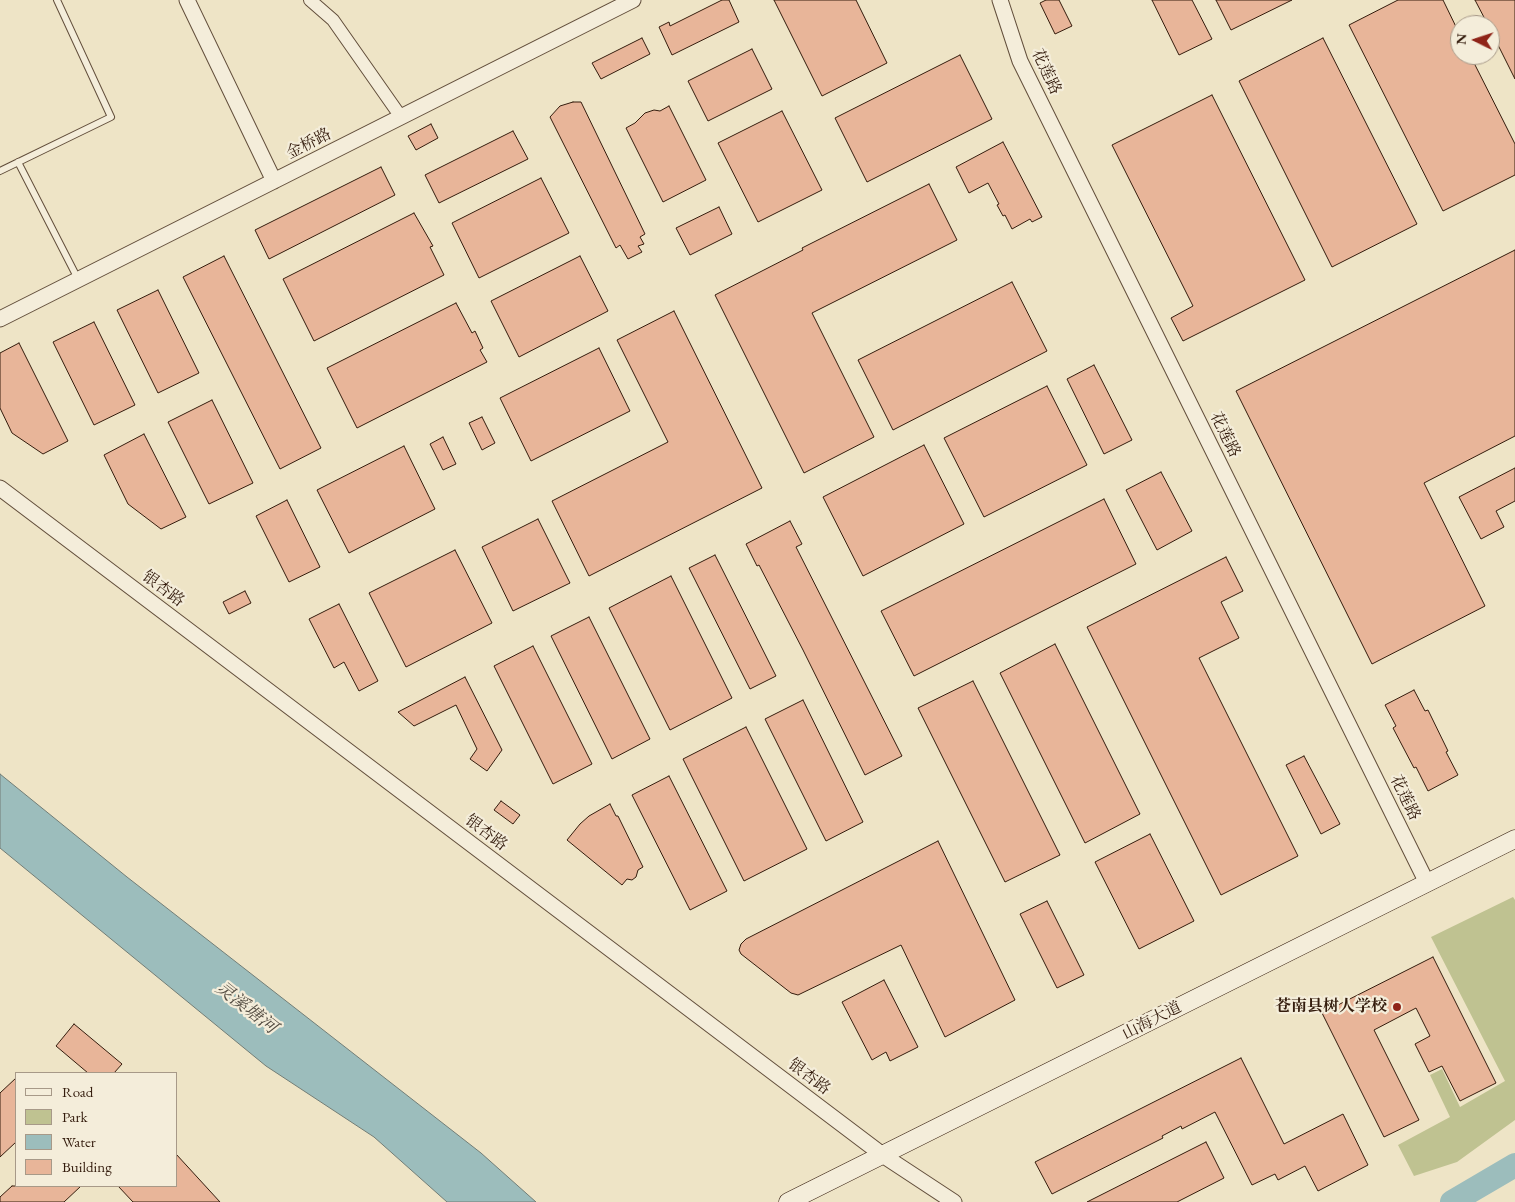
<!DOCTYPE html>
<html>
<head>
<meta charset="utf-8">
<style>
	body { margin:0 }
	#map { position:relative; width:1515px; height:1202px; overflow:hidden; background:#eee4c6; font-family:"EB Garamond",serif }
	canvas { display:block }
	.legend { position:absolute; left:15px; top:1072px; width:162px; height:115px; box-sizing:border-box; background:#f4edda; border:1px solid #a79988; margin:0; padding:6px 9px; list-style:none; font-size:15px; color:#341c0d }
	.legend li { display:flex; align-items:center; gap:10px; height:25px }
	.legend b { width:25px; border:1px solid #a79988 }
	.north { position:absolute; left:1450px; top:15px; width:50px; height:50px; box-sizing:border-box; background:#f4edda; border:1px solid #a79988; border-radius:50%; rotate:274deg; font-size:14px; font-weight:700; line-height:20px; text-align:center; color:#341c0d }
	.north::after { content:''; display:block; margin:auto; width:18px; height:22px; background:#8f2418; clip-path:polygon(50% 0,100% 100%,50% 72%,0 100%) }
</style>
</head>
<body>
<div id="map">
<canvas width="1515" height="1202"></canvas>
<ul class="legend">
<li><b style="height:6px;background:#f4edda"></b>Road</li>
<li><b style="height:14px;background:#bfc291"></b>Park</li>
<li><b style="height:14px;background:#9cbdbc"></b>Water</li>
<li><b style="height:14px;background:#e8b599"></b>Building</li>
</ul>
<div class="north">N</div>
</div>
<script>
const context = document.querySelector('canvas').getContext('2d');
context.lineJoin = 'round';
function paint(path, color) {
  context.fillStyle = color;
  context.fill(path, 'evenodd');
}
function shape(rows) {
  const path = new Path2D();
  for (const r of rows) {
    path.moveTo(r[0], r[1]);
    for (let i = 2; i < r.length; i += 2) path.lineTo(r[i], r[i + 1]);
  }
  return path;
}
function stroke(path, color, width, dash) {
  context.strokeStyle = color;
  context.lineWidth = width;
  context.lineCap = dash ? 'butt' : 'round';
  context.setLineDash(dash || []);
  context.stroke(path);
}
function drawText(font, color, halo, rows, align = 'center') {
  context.font = font + ' "EB Garamond","Noto Serif SC",serif';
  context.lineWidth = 4.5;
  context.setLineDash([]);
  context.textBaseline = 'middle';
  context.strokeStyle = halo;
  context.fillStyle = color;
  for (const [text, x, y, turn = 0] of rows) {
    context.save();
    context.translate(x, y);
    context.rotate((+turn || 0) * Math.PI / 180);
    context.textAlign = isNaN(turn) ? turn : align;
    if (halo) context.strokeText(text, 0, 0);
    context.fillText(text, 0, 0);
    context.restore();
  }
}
paint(shape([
	[1513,897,1515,900,1515,1120,1457,1162,1414,1176,1398,1145,1450,1117,1430,1075,1442,1069,1460,1107,1505,1081,1431,937]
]), '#bfc291');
const water = shape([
	[0,774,127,877,481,1153,536,1202,447,1202,374,1137,266,1066,0,848,0,774]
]);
paint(water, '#9cbdbc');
stroke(water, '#727d76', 1);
stroke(shape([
	[1452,1202,1515,1165]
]), '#9cbdbc', 24);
const building = shape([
	[722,0,729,0,739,22,672,55,659,27,669,22,670,26,722,0],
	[774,0,856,0,887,63,822,96,774,0],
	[1046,0,1059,0,1072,26,1055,34,1040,3,1046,0],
	[1152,0,1192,0,1212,39,1179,55,1152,0],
	[1216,0,1292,0,1231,30,1216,0],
	[1398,0,1443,0,1460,35,1460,55,1470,55,1515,144,1515,175,1443,211,1349,25,1398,0],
	[1475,0,1515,0,1515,79,1490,29,1490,25,1488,25,1475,0],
	[642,38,650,54,601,79,592,63,642,38],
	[1323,38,1417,224,1332,267,1239,81,1323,38],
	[752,49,772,89,708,121,688,81,752,49],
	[960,55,992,119,867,182,835,118,960,55],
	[1212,95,1305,280,1183,341,1171,318,1193,306,1112,145,1212,95],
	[573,102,581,102,645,234,640,237,644,244,638,246,642,252,628,259,620,245,616,248,550,117,560,106,573,102],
	[669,106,706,180,663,202,626,128,635,123,645,113,654,110,660,111,669,106],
	[782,111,822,190,758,222,718,143,782,111],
	[431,124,438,138,416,150,408,136,431,124],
	[513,131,528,159,439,203,425,175,513,131],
	[1003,142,1042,217,1032,222,1030,219,1012,229,1005,215,1003,216,997,205,999,204,988,183,969,193,956,167,1003,142],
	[381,167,395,195,269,259,255,230,381,167],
	[541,178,569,233,479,278,452,223,541,178],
	[929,184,957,240,812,313,874,437,804,473,715,295,803,250,802,248,929,184],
	[719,207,732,234,690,255,676,228,719,207],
	[414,213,433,246,430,247,444,275,314,341,283,279,414,213],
	[1515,250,1515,436,1424,483,1485,606,1372,664,1236,391,1515,250],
	[224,256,321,448,280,469,183,277,224,256],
	[580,256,608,311,519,357,491,301,580,256],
	[1012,282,1047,351,893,430,858,360,1012,282],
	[158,290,199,373,158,393,117,310,158,290],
	[456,303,472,333,475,331,483,348,480,350,487,362,357,428,327,368,456,303],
	[674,311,762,488,589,576,552,501,668,442,617,340,674,311],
	[94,322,135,405,94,425,53,342,94,322],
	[19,343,68,441,43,454,12,433,0,408,0,353,19,343],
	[599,348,630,411,531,461,500,398,599,348],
	[1094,365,1132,440,1104,454,1067,379,1094,365],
	[1047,386,1087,465,984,517,944,438,1047,386],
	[212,400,253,483,209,504,168,422,212,400],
	[482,417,495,443,482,450,469,423,482,417],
	[144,434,186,517,161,529,128,504,104,455,144,434],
	[443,437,456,464,443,470,430,444,443,437],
	[924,445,964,524,863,576,823,497,924,445],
	[404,446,435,509,349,553,317,490,404,446],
	[1515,468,1515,501,1496,511,1504,527,1481,539,1459,497,1515,468],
	[1161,472,1192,531,1157,550,1126,490,1161,472],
	[1104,499,1136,564,914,676,881,611,1104,499],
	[287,500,320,567,289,582,256,516,287,500],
	[538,519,570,583,513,611,482,547,538,519],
	[790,521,802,544,796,547,902,756,865,775,803,650,759,565,757,566,746,544,790,521],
	[455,550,492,623,406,667,369,593,455,550],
	[715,555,776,676,750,689,689,568,715,555],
	[1226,557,1243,591,1221,602,1239,638,1199,658,1298,856,1221,895,1087,627,1226,557],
	[671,576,732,698,670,730,609,608,671,576],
	[245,591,251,603,229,614,223,602,245,591],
	[339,604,378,681,359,691,344,662,334,668,309,619,339,604],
	[589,617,650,739,612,759,551,636,589,617],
	[1055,644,1140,814,1085,843,1000,673,1055,644],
	[533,646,592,764,553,784,494,666,533,646],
	[465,677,502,750,487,771,470,759,477,749,456,705,414,726,398,712,465,677],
	[973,681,1060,855,1005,882,918,708,973,681],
	[1414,690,1425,711,1428,710,1448,751,1446,752,1458,775,1428,791,1416,767,1414,768,1393,728,1396,726,1385,705,1414,690],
	[803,700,863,822,826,841,765,719,803,700],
	[746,727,807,849,744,881,683,759,746,727],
	[1304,756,1340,824,1321,834,1286,765,1304,756],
	[669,776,727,891,690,910,632,795,669,776],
	[501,801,520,815,513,824,494,810,501,801],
	[610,804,616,816,618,816,643,867,638,870,636,877,632,880,627,879,622,885,567,840,580,824,589,816,610,804],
	[1150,834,1194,921,1139,949,1095,862,1150,834],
	[938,841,1015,1000,945,1037,901,945,798,995,791,993,741,954,739,950,741,944,746,939,938,841],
	[1047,901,1084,975,1057,988,1020,914,1047,901],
	[1433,957,1496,1083,1460,1101,1442,1066,1429,1072,1415,1044,1430,1036,1416,1008,1374,1030,1419,1120,1384,1137,1322,1013,1433,957],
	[884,980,918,1047,890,1061,886,1052,872,1060,842,1002,884,980],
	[74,1024,122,1064,114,1073,88,1073,56,1046,74,1024],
	[1241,1058,1284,1144,1343,1114,1368,1165,1318,1191,1305,1166,1278,1180,1275,1174,1252,1185,1215,1112,1182,1129,1181,1126,1162,1136,1163,1138,1052,1194,1035,1162,1241,1058],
	[16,1078,16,1142,0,1157,0,1093,16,1078],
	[1206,1142,1224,1178,1177,1202,1087,1202,1206,1142],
	[176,1154,220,1202,133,1202,118,1186,176,1186,176,1154],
	[12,1186,81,1186,64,1202,0,1202,0,1197,12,1186]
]);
paint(building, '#e8b599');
stroke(building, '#341c0d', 1);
const service = shape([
	[18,162,78,279],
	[0,171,111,117,57,0]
]);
const minor = shape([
	[310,0,333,20,401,117]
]);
const tertiary = shape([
	[187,0,274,181],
	[1000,0,1020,61,1427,883],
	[0,319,633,0],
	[0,488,884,1156,954,1202]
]);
const secondary = shape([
	[788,1202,1515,839]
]);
stroke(service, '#624e3b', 8);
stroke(minor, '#624e3b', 14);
stroke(tertiary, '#624e3b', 17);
stroke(secondary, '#341c0d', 19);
stroke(service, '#f4edda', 6);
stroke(minor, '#f4edda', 12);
stroke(tertiary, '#f4edda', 15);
stroke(secondary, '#f4edda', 18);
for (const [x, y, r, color] of [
	[1397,1007,5,"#8f2418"]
]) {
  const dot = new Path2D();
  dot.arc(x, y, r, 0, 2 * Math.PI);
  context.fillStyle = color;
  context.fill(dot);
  stroke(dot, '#f4edda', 2);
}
drawText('16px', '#341c0d', '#f4edda', [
	["花莲路",1046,72,65],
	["金桥路",309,144,-27],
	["花莲路",1225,435,64],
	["银杏路",163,589,37],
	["花莲路",1405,798,64],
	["银杏路",486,833,37],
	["山海大道",1152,1021,-27],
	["银杏路",809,1077,37]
]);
drawText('bold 16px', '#341c0d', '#f4edda', [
	["苍南县树人学校",1387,1007]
], 'right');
drawText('italic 18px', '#534c42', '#f4edda', [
	["灵溪塘河",246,1008,38]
]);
</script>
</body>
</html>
